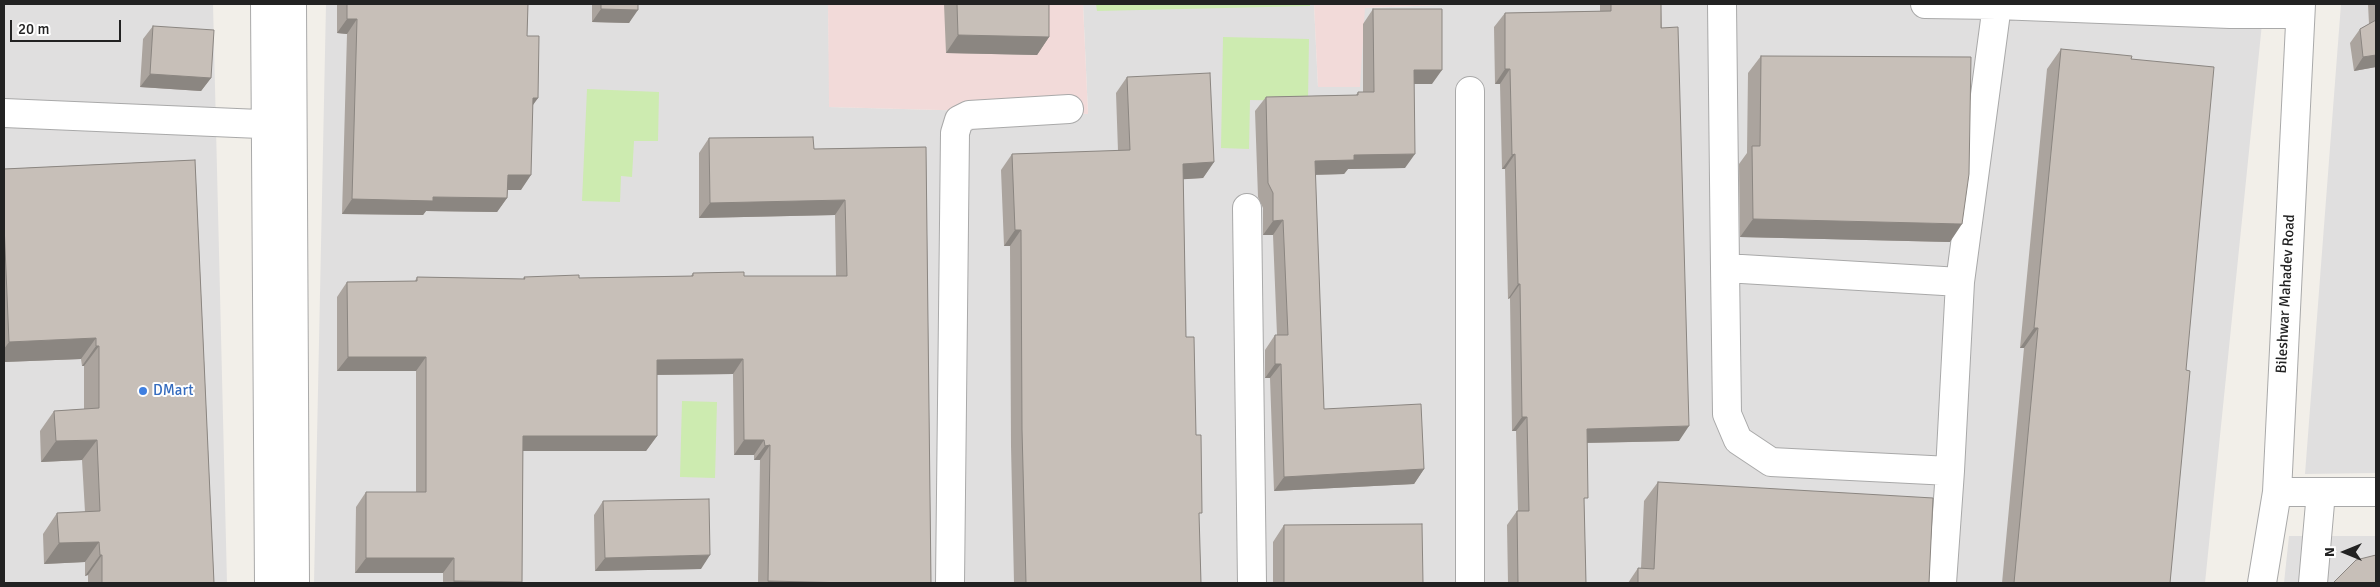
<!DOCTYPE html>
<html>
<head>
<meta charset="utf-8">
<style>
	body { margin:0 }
	#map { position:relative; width:2380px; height:587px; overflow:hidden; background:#f2efe9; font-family:Signika,sans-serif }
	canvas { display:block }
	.frame { position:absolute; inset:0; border:5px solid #222; pointer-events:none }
	.north { position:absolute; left:2320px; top:527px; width:50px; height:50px; -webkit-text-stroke:4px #fff; paint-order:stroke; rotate:270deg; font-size:14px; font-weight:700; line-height:20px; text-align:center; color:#222 }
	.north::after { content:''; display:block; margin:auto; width:18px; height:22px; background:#222; clip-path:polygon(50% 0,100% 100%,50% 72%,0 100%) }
	.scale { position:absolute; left:10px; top:20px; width:111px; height:22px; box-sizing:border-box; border:2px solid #222; border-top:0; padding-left:6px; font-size:15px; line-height:18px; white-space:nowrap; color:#222; -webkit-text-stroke:4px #fff; paint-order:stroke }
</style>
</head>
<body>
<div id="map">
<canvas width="2380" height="587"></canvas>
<div class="frame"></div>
<div class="north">N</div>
<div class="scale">20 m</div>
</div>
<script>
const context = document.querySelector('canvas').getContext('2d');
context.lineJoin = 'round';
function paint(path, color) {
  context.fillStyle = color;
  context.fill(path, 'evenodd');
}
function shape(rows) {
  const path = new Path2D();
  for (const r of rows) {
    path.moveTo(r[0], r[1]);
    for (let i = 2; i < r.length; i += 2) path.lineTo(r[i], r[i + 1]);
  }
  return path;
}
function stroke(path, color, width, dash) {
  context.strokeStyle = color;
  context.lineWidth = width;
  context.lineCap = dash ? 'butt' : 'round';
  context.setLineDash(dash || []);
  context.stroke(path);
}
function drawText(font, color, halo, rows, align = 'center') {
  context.font = font + ' Signika,sans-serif';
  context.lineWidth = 4;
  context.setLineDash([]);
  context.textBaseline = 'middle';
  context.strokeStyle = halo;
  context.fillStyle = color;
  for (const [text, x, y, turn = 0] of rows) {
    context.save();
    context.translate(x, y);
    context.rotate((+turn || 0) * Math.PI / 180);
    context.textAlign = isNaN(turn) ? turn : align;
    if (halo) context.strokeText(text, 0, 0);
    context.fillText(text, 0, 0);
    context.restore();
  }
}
paint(shape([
	[4,4,213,4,227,583,4,583],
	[326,4,828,4,830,107,1088,114,1083,4,1314,4,1318,87,1359,87,1364,8,1466,4,2264,4,2205,583,314,583],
	[2341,4,2376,4,2376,473,2305,474],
	[2289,536,2376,536,2376,583,2284,583]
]), '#e0dfdf');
paint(shape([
	[828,4,1083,4,1088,114,829,107],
	[1314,4,1466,4,1365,8,1360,87,1318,87]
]), '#f2dad9');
paint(shape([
	[1096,4,1310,4,1310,6,1097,11],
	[1223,37,1309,39,1308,101,1250,100,1249,149,1221,148],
	[587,89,659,92,658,141,634,141,632,177,621,176,620,202,582,201],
	[682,401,717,402,715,478,680,477]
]), '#cdebb0');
const minor = shape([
	[265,4,269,583],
	[292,4,295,583],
	[1722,4,1725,268],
	[1925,4,1997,5,1960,282],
	[1997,5,2230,14,2300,14],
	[1470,91,1470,583],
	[4,113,283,125],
	[1247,208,1252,583],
	[2277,492,2376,492],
	[950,583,955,133,959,120,969,115,1069,109],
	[1942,583,1950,471,1960,282,1725,268,1727,414,1738,440,1771,462,1950,471],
	[2262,583,2277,492,2301,4],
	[2313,583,2321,492]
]);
stroke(minor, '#a9a9a9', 30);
stroke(minor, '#fff', 28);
paint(shape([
	[337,4,528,4,527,36,538,98,533,104,521,190,508,190,507,198,497,212,426,211,423,215,342,214,347,34,337,33],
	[592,4,638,4,629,23,592,22],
	[944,4,1049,4,1049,37,1037,55,946,53],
	[1600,4,1661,4,1679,441,1587,443,1584,503,1586,583,1508,583,1507,525,1517,511,1518,511,1516,431,1512,431,1510,298,1508,299,1505,169,1502,169,1500,84,1495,84,1494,27,1505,13,1600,11],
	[2368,4,2376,4,2376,67,2354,71,2350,43,2360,29,2369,24],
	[1373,9,1432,84,1414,84,1405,168,1348,169,1344,174,1315,175,1324,409,1424,469,1414,484,1274,491,1270,378,1265,378,1265,350,1275,335,1277,335,1273,235,1263,235,1263,208,1258,197,1255,111,1266,97,1356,95,1358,92,1363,92,1363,24],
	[153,26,211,78,201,91,140,87,143,39],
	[2061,49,2131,59,2186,370,2170,583,2002,583,2024,348,2020,348,2047,69],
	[1761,56,1950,242,1740,237,1739,164,1747,153,1748,73],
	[1127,77,1214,162,1203,178,1183,179,1186,337,1196,435,1201,583,1014,583,1011,446,1010,246,1004,246,1001,170,1012,154,1118,151,1116,93],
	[709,138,814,149,926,147,931,583,758,583,760,460,754,460,754,455,734,455,733,374,657,375,657,436,646,451,523,451,521,583,443,583,443,573,355,573,356,507,366,492,416,492,416,371,337,371,337,297,347,282,415,281,417,277,523,279,524,277,579,278,691,276,693,273,744,276,836,276,835,215,699,218,699,153],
	[195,160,214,583,88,583,88,575,85,576,85,562,44,564,43,534,57,513,85,512,82,460,41,462,40,431,54,411,84,409,84,366,82,366,81,359,4,362,4,169],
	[1658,482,1929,583,1628,583,1638,568,1641,568,1644,501],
	[603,501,701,569,595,571,594,515],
	[1284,525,1423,583,1273,583,1273,542]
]), '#aba49e');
paint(shape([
	[601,9,638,10,629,23,592,22],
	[347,19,357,19,347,34,337,33],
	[958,35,1049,37,1037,55,946,53],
	[2376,55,2376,67,2354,71,2363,57],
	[1505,69,1510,69,1500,84,1495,84],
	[1414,70,1442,70,1432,84,1403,84],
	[150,74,211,78,201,91,140,87],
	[533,98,538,98,528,112],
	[1415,154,1405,168,1348,169,1344,174,1305,175,1315,161,1354,155],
	[1515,154,1505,169,1502,169,1512,155],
	[1214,162,1203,178,1172,180,1183,164],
	[508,175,531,175,521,190,498,190],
	[433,197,507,198,497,212,426,211,423,215,342,214,352,199],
	[845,200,835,215,699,218,710,203],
	[1753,219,1962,224,1950,242,1740,237],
	[1283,220,1273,235,1263,235,1273,221],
	[1015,230,1021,230,1010,246,1004,246],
	[1518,284,1520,284,1510,298,1508,299],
	[2034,328,2038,328,2024,348,2020,348],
	[96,338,81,359,4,362,4,349,9,342],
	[96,346,99,346,84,366,82,366],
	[348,357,426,357,416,371,337,371],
	[743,359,733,374,646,375,657,360],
	[1275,364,1281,364,1270,378,1265,378],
	[1522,417,1527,417,1516,431,1512,431],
	[1689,426,1679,441,1577,443,1587,429],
	[523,436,657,436,646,451,512,451],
	[97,440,82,460,41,462,56,441],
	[744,440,764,440,754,455,734,455],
	[770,445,760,460,754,460,765,446],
	[1424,469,1414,484,1274,491,1284,477],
	[99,542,85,562,44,564,59,543],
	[100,555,102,555,88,575,85,576],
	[710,555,701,569,595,571,605,558],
	[366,558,454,558,443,573,355,573],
	[454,581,522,582,521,583,452,583],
	[768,581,851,583,767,583]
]), '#8b8681');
const building = shape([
	[347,4,528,4,527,36,539,36,538,98,533,98,531,175,508,175,507,198,433,197,433,201,352,199,357,19,347,19,347,4],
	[601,4,638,4,638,10,601,9,601,4],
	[957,4,1049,4,1049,37,958,35,957,4],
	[1611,4,1661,4,1661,28,1678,27,1689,426,1587,429,1588,498,1584,498,1586,583,1518,583,1517,511,1529,511,1527,417,1522,417,1520,284,1518,284,1515,154,1512,155,1510,69,1505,69,1505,13,1611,11,1611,4],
	[1373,9,1442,9,1442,70,1414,70,1415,154,1354,155,1354,160,1315,161,1324,409,1421,404,1424,469,1284,477,1281,364,1275,364,1275,335,1288,335,1283,220,1273,221,1273,193,1268,183,1266,97,1358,95,1358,92,1374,92,1373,9],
	[2376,20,2376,55,2363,57,2360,29,2376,20],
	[153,26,214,30,211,78,150,74,153,26],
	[2061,49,2132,56,2131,59,2214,67,2186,370,2190,371,2170,583,2014,583,2038,328,2034,328,2061,49],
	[1761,56,1971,57,1969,174,1962,224,1753,219,1752,146,1760,146,1761,56],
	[1210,73,1214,162,1183,164,1186,337,1194,337,1196,435,1201,435,1202,513,1199,513,1201,583,1026,583,1022,430,1021,230,1015,230,1012,154,1130,150,1127,77,1210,73],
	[813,137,814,149,926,147,931,583,851,583,768,581,770,445,765,446,764,440,744,440,743,359,657,360,657,436,523,436,522,582,454,581,454,558,366,558,366,492,426,492,426,357,348,357,347,282,417,281,417,277,525,279,524,277,579,275,579,278,693,276,693,273,744,272,744,276,847,276,845,200,710,203,709,138,813,137],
	[195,160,214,583,102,583,102,555,100,555,99,542,59,543,57,513,100,511,97,440,56,441,54,411,99,408,99,346,96,346,96,338,9,342,4,224,4,169,195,160],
	[1658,482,1933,498,1929,583,1638,583,1638,568,1654,569,1658,482],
	[709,499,710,555,605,558,603,501,709,499],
	[1422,524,1423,583,1284,583,1284,525,1422,524],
	[2376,555,2376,583,2333,583,2356,560,2376,555]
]);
paint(building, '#c7bfb8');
stroke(building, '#8b8681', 1);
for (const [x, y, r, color] of [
	[143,391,5,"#3f7fe0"]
]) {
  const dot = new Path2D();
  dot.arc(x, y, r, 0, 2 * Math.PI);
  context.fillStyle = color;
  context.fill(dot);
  stroke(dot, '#fff', 2);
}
drawText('15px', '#222', '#fff', [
	["Bileshwar Mahadev Road",2286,294,-87]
]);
drawText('15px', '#366cbe', '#fff', [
	["DMart",153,391]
], 'left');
</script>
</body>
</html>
